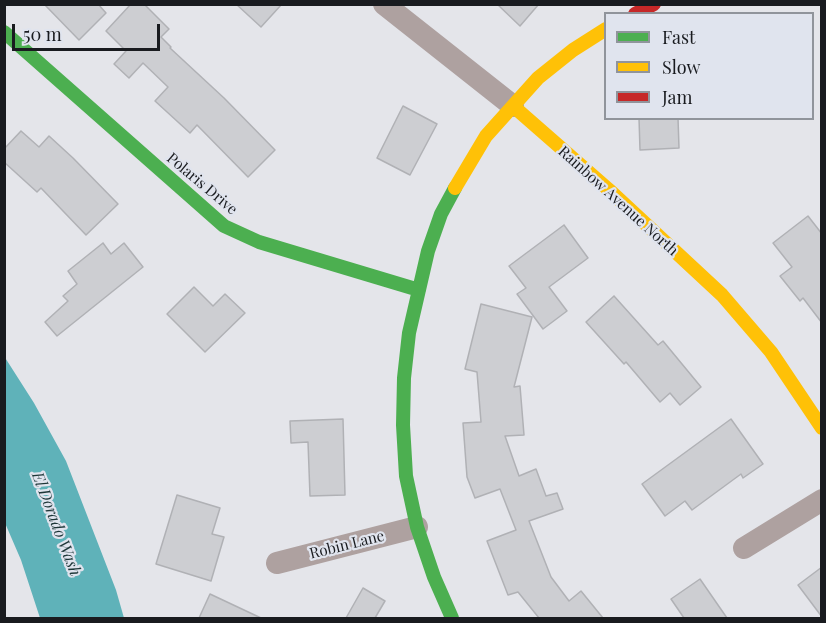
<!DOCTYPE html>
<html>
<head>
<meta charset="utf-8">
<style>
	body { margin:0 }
	#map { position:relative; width:826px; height:623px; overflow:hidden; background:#e4e5ea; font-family:"Playfair Display",serif }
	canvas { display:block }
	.frame { position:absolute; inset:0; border:6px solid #191b1f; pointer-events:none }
	.legend { position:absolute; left:604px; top:12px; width:210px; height:108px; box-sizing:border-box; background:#e0e4ee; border:2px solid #90949b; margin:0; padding:8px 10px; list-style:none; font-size:18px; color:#191b1f }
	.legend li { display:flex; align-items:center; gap:12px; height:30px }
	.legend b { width:30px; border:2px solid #90949b }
	.scale { position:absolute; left:12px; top:24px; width:148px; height:27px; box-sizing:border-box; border:3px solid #191b1f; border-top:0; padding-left:8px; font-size:18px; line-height:21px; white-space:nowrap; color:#191b1f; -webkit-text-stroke:4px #e0e4ee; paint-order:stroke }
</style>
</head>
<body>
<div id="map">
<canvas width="826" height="623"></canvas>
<div class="frame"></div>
<ul class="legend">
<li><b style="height:8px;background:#4caf50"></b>Fast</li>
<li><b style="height:8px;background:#ffc107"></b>Slow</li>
<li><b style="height:8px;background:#c62828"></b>Jam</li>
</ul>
<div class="scale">50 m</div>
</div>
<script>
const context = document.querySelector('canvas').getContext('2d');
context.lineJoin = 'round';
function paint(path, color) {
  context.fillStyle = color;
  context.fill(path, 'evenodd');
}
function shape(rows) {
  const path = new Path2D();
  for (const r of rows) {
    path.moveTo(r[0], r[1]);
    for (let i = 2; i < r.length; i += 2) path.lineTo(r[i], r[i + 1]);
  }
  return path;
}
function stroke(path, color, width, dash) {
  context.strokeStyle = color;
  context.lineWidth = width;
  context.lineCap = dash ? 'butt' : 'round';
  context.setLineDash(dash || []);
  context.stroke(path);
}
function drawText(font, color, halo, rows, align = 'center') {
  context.font = font + ' "Playfair Display",serif';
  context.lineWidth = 4.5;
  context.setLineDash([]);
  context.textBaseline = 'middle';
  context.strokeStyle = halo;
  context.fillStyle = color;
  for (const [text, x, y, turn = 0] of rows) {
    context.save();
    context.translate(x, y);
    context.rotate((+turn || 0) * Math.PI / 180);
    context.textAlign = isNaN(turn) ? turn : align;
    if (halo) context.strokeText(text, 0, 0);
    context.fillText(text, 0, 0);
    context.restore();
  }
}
paint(shape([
	[4,356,34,403,66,461,116,590,124,618,40,618,21,560,5,523]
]), '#5fb2b9');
const building = shape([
	[44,4,98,4,106,13,79,40,44,4],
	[131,4,144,4,169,29,161,37,171,47,170,48,224,98,275,150,248,177,197,125,190,133,155,101,168,87,143,63,129,78,114,64,126,51,106,31,131,4],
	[236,4,282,4,261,27,236,4],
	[497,4,539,4,520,26,497,4],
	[403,106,437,124,410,175,377,158,403,106],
	[639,118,678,118,679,148,640,150,639,118],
	[21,131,39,147,49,136,73,158,118,204,86,235,41,188,37,192,4,162,4,149,21,131],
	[808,216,822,234,822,323,803,298,800,301,780,276,792,267,773,243,808,216],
	[564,225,588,258,549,287,567,311,543,329,517,294,526,288,509,266,564,225],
	[103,243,111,254,124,243,143,267,57,336,45,322,68,301,63,296,77,284,68,271,103,243],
	[194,287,213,306,225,294,245,313,205,352,167,314,194,287],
	[614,296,658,345,663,341,701,387,680,405,670,393,660,402,626,362,624,364,586,322,614,296],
	[481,304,532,317,514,387,520,386,524,435,505,436,519,476,536,469,546,496,557,493,563,509,529,521,551,577,569,601,581,591,603,618,539,618,518,592,508,595,487,541,516,530,500,489,475,498,467,477,463,423,481,422,477,372,465,369,481,304],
	[343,419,345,495,310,496,308,442,291,443,290,421,343,419],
	[731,419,763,464,743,478,741,474,692,510,685,501,665,516,642,484,731,419],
	[177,495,220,508,212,534,224,537,211,581,156,564,177,495],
	[822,567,822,617,798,585,822,567],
	[700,579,727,618,684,618,671,599,700,579],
	[363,588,385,601,375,618,346,618,363,588],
	[210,594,261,618,199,618,210,594]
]);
paint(building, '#cdced2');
stroke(building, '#b0b1b5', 1.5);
stroke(shape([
	[384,4,513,106],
	[744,548,822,500],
	[277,563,417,527]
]), '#aea1a0', 22);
stroke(shape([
	[4,32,224,226,259,242,419,290],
	[452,618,434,577,417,527,406,476,403,425,404,378,409,333,428,251,441,214,455,188]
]), '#4caf50', 14);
stroke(shape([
	[513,106,609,190,722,295,771,352,822,428],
	[455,188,486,136,538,78,573,50,606,29]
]), '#ffc107', 14);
stroke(shape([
	[635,14,654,4]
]), '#c62828', 14);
drawText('15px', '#191b1f', '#e0e4ee', [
	["Polaris Drive",202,184,40],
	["Rainbow Avenue North",618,201,42],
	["Robin Lane",347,545,-14]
]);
drawText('italic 16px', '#1d3638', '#e0e4ee', [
	["El Dorado Wash",56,524,69]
]);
</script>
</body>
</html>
